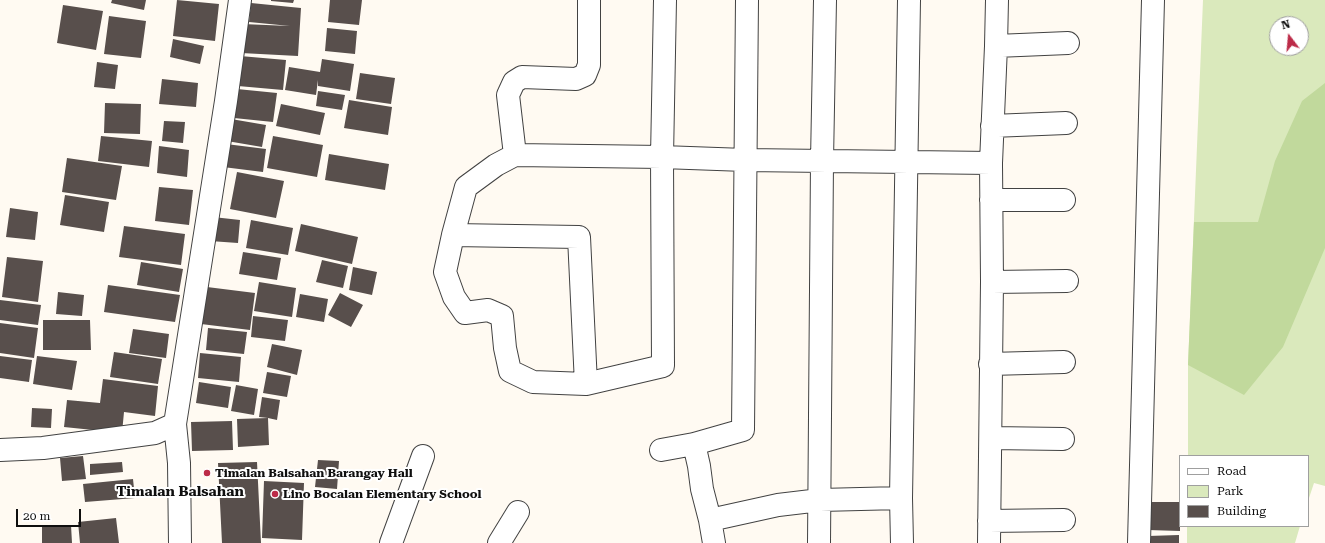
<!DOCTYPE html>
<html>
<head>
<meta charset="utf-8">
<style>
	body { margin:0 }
	#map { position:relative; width:1325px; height:543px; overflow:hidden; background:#fffaf2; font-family:"Roboto Serif",serif }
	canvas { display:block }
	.legend { position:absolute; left:1179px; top:455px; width:130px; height:72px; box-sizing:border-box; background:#fff; border:1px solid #9f9f9f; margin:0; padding:5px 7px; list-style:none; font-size:12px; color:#0f0f0f }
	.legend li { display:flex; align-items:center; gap:8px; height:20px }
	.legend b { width:20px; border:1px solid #9f9f9f }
	.north { position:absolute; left:1269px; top:16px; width:40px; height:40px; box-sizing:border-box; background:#fff; border:1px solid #9f9f9f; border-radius:50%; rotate:344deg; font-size:11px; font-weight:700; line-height:16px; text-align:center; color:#0f0f0f }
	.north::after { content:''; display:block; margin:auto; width:14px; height:18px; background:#bc2b48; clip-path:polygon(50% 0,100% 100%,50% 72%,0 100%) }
	.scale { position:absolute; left:16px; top:509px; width:65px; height:18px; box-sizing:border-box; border:2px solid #0f0f0f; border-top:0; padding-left:5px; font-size:12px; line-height:14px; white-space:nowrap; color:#0f0f0f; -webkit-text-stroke:3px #fff; paint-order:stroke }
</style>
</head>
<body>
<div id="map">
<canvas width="1325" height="543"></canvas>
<ul class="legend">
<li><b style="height:5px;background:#fff"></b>Road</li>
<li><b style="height:11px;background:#dae9bc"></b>Park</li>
<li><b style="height:11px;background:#584f4c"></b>Building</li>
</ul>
<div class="north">N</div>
<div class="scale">20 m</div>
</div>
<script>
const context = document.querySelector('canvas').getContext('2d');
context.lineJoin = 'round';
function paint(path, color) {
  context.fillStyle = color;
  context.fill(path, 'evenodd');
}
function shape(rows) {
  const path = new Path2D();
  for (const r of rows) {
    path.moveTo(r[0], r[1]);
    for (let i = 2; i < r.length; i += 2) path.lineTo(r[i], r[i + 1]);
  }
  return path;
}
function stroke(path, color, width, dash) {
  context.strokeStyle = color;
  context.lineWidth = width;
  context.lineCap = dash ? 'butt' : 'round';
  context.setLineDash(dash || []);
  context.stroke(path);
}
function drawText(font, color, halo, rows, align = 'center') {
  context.font = font + ' "Roboto Serif",serif';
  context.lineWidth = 4;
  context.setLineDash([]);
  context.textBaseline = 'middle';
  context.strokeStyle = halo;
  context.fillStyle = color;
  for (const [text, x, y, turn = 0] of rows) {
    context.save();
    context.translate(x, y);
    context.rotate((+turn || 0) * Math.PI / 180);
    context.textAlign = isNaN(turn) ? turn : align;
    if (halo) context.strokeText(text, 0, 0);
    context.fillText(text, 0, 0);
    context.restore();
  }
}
paint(shape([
	[1203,0,1325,0,1325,486,1314,483,1308,501,1308,456,1188,456,1188,365],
	[1277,24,1301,24,1301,48,1277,48],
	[1187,526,1300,526,1295,543,1187,543]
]), '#dae9bc');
paint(shape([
	[1325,83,1325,248,1283,347,1244,395,1188,365,1194,222,1258,222,1275,161,1302,101]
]), '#c1d99c');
paint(shape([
	[112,0,146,0,144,10,111,3],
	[177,0,219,4,215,41,173,36],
	[271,0,294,0,293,3,271,1],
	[330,0,362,0,359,25,328,22],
	[251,3,301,8,298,56,241,53,242,24,290,26,249,22],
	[63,5,103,11,96,50,57,43],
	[109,16,146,21,141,58,104,54],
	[327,28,357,31,355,54,325,51],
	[173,39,204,46,200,64,170,57],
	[240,56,286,60,283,90,238,86],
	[322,59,354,64,350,91,318,86,318,80,316,95,285,90,289,67,320,72],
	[97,62,118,65,115,89,94,87],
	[360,73,395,78,391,104,356,99],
	[162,79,198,83,196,107,159,104],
	[237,89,277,93,273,122,234,118],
	[318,91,345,95,342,110,316,106],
	[349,100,392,107,388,135,344,128],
	[105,103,141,104,140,134,104,133],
	[281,104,325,113,320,135,276,126],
	[231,119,266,125,262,147,227,141],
	[164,121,185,122,183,143,162,141],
	[101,136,152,141,149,167,98,161],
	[273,136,323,145,317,177,267,168],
	[226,144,266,149,263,172,223,167],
	[159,146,189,150,187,177,157,173],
	[329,154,389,164,385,190,325,180],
	[67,158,122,166,116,200,62,192],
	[237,172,284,181,276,218,230,209],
	[159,187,193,190,189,225,155,221],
	[65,195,109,202,104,232,60,225],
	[10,208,38,212,35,240,6,237],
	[213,217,240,220,238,243,210,241],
	[251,220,293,228,288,255,246,248],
	[301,224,358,237,352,264,295,251],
	[124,226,185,234,181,265,119,257],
	[243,252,281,258,277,280,239,274],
	[7,257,43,261,38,302,2,297],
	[322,260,348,266,343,288,316,282],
	[141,262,183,269,179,292,137,285],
	[353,267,377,272,372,295,349,290],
	[259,282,296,288,292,317,254,311],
	[108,285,180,295,175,322,104,312],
	[207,287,255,293,250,330,201,324],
	[58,292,84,295,82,316,56,314],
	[340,293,363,305,351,327,328,315],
	[300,294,328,299,324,322,296,317],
	[0,300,41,305,38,325,0,320],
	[253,316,288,320,285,341,251,337],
	[43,320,90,320,91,350,43,350],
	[0,323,38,328,34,358,0,353],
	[208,328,247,332,244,354,206,350],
	[133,329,169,334,166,358,129,353],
	[272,344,302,350,297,375,267,367],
	[114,352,162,359,158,384,110,377],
	[200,353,241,357,239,382,198,378],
	[0,356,32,360,29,382,0,378],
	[37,356,77,361,72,390,33,384],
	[267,372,291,376,287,397,263,393],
	[103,379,158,386,155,416,124,412,122,433,64,427,67,400,100,403],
	[199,382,231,387,228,408,196,403],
	[236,385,258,389,254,415,231,411],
	[262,397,280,400,277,420,268,418,269,445,238,447,237,419,268,418,259,417],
	[32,408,52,409,51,428,31,427],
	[232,421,233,450,192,451,191,422],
	[83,456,86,479,62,481,60,458],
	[318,460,339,461,337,489,315,487],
	[122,462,123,472,90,475,90,464],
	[257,462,261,543,222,543,218,463],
	[133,479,135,498,85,502,83,484],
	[264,481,304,483,302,540,262,538],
	[1149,502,1180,502,1180,531,1148,530],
	[116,518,119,543,80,543,78,522],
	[71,525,72,543,42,543,42,527],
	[1179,535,1179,543,1148,543,1148,536]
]), '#584f4c');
const minor = shape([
	[665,0,662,157,663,366,586,384,533,382,510,371,505,348,502,316,488,310,465,313,454,297,445,272,453,235,466,187,496,165,515,155,662,157,745,160,991,163],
	[996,46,1068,43],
	[992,126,1066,123],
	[515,155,508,95,514,82,522,77,576,79,585,75,589,65,589,0],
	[991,200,1064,200],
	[453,235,579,237,586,384],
	[992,282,1067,281],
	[990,364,1064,362],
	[991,438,1063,439],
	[694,444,699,466,702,489,710,520,714,543],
	[0,450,43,448,155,433,175,424],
	[661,450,694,444,743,430,747,0],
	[710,520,778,505,820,500,901,498],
	[989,521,1064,520],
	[180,543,179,463,175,424,226,101,240,0],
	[391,543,423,456],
	[499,543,518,512],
	[819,543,822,161,825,0],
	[902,543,901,498,909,0],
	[989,543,992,282,991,163,996,46,997,0],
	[1139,543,1153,0]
]);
stroke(minor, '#424242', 24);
stroke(minor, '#fff', 22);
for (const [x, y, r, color] of [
	[207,473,4,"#bc2b48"],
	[275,494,4,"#bc2b48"]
]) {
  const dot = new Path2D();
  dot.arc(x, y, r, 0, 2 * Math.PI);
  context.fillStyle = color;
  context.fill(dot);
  stroke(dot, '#fff', 1.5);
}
drawText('bold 12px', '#0f0f0f', '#fff', [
	["Timalan Balsahan Barangay Hall",215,473],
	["Lino Bocalan Elementary School",283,494]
], 'left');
drawText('bold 14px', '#0f0f0f', '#fff', [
	["Timalan Balsahan",180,492]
]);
</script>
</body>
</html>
